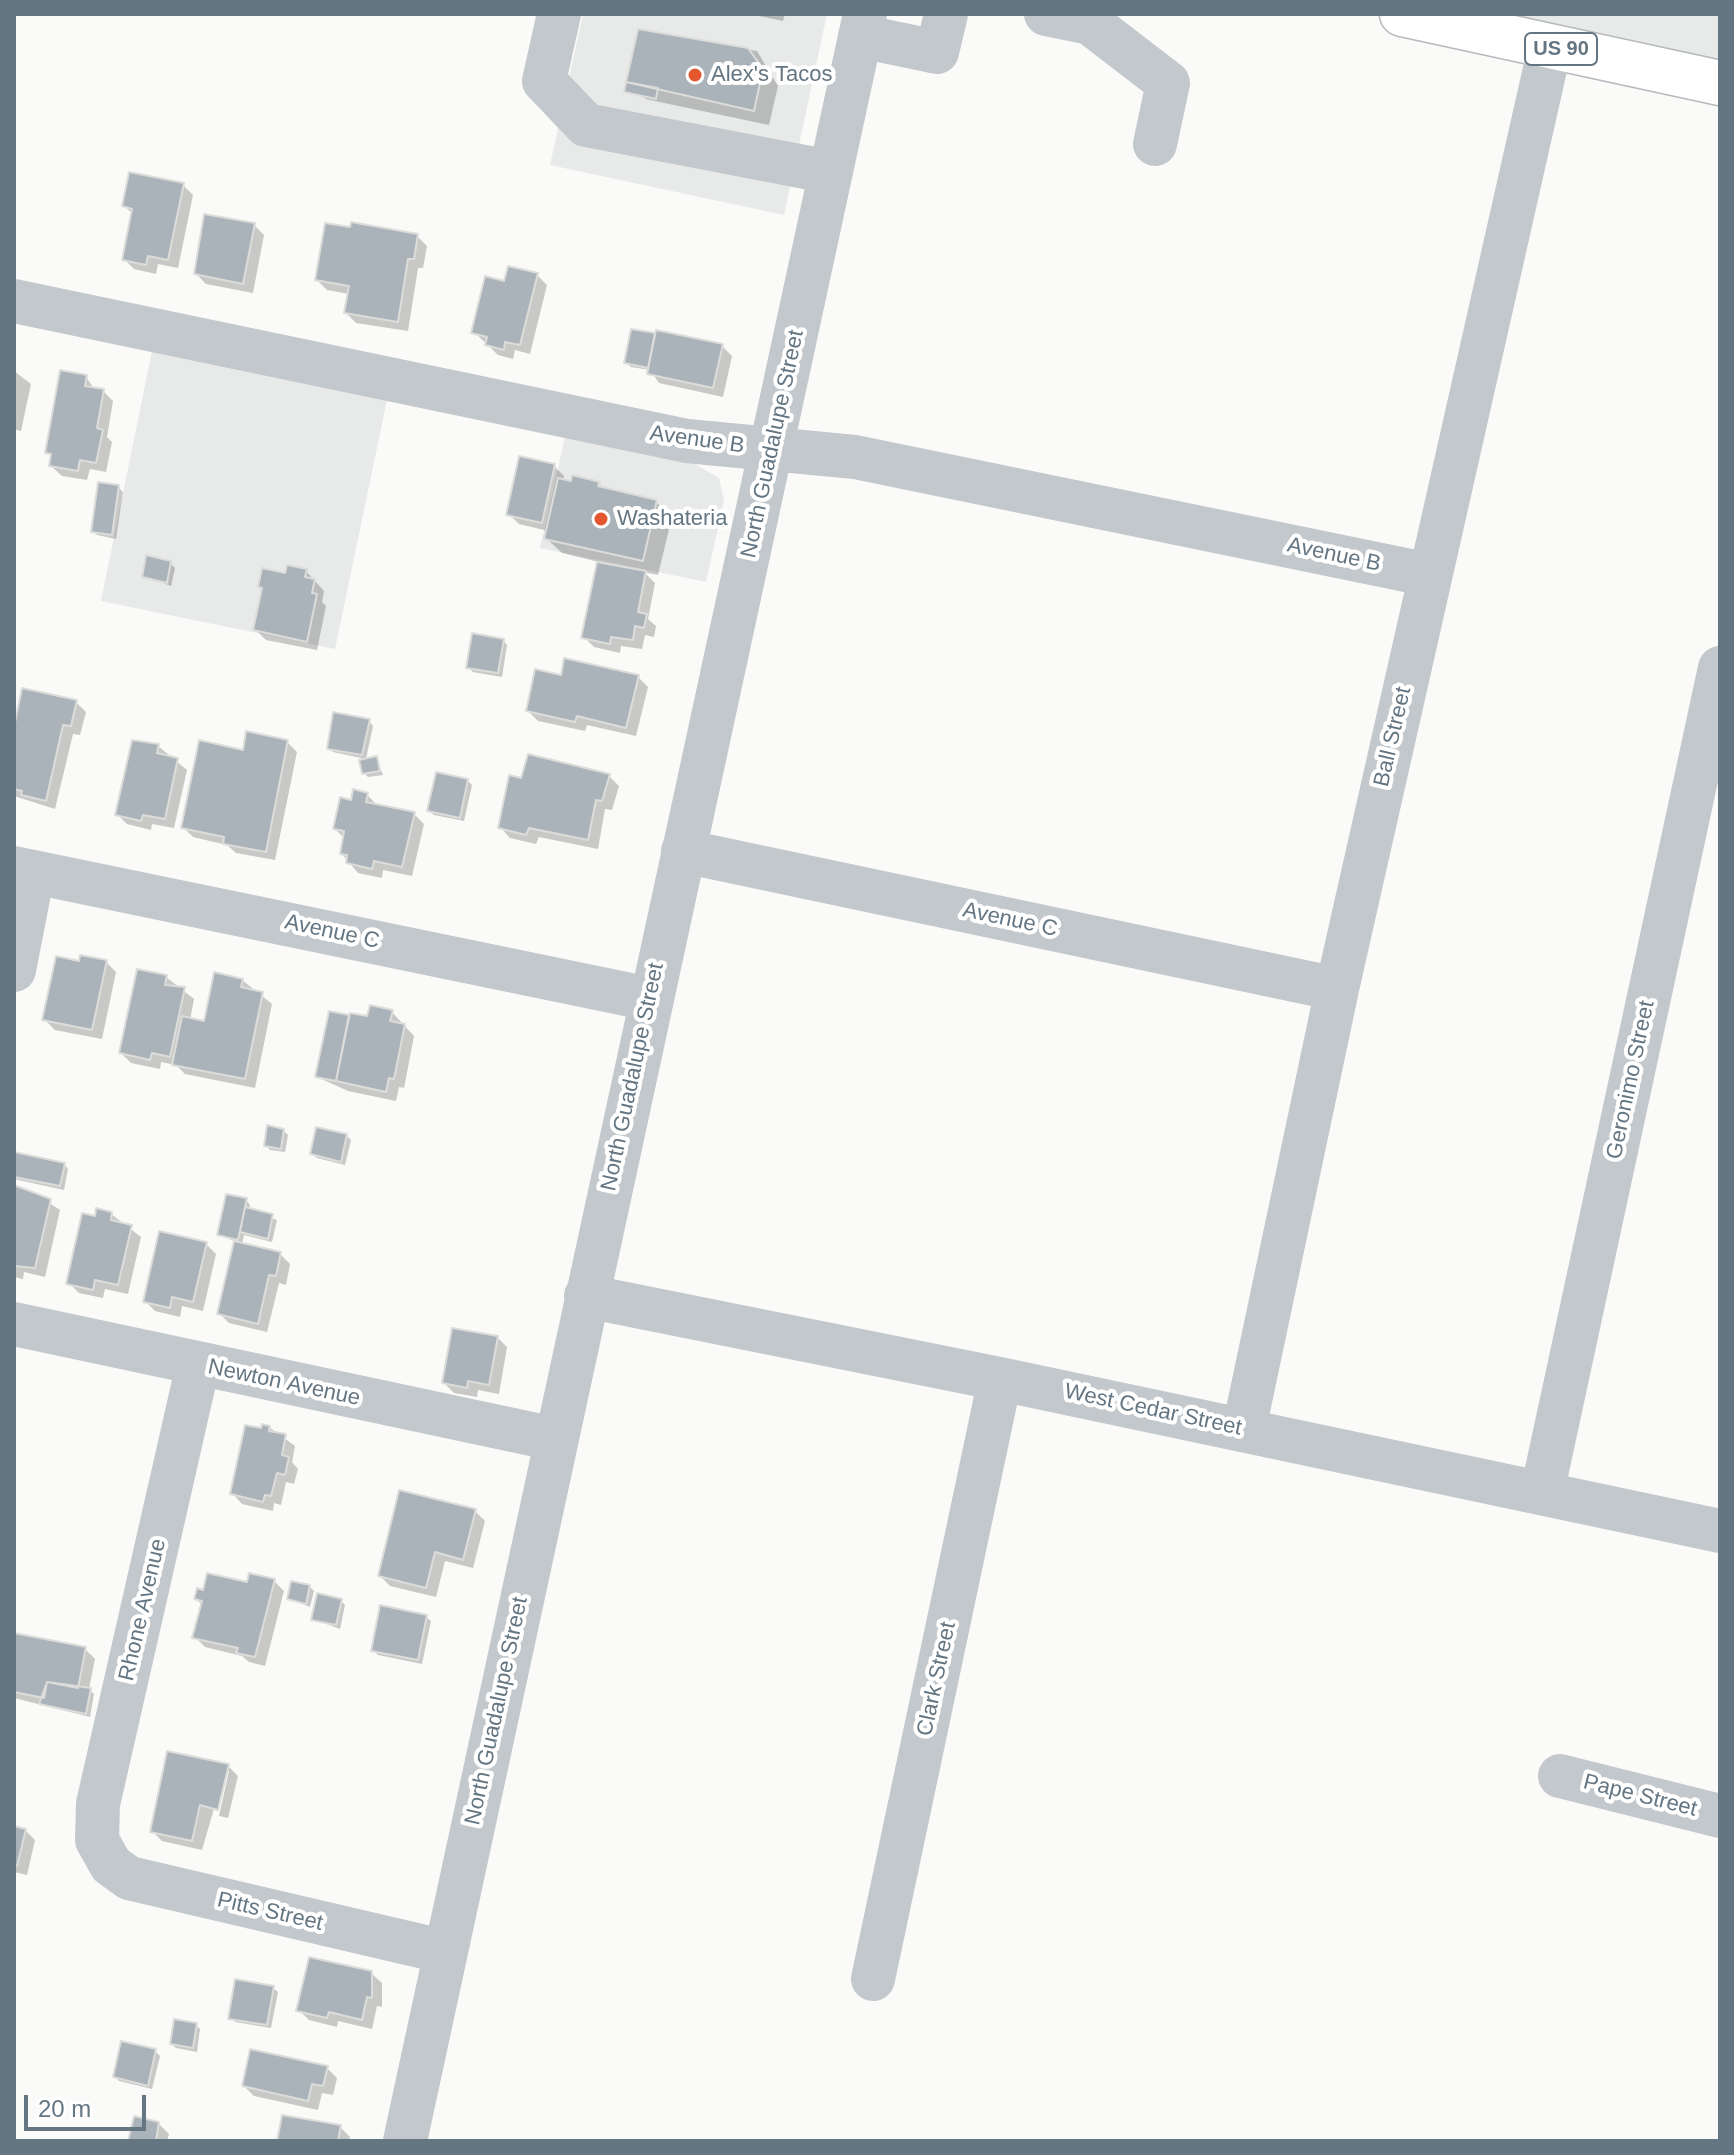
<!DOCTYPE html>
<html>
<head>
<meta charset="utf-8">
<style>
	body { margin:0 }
	#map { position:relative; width:1734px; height:2155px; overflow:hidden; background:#fafaf8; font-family:Helvetica,sans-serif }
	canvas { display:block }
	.frame { position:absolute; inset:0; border:16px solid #657683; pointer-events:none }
	.scale { position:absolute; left:24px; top:2095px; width:122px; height:36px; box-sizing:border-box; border:4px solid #657683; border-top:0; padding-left:10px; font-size:24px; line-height:28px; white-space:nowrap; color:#657683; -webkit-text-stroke:6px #fff; paint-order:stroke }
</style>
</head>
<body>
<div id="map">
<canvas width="1734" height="2155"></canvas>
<div class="frame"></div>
<div class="scale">20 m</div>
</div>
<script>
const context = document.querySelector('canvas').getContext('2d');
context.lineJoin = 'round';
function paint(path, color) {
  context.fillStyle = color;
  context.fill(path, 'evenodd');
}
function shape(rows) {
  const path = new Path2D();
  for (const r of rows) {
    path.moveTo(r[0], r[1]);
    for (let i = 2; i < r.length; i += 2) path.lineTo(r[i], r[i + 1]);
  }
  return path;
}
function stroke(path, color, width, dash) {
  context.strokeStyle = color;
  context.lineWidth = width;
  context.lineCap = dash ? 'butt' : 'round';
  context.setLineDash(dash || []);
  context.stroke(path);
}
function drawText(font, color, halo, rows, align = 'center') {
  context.font = font + ' Helvetica,sans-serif';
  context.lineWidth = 8;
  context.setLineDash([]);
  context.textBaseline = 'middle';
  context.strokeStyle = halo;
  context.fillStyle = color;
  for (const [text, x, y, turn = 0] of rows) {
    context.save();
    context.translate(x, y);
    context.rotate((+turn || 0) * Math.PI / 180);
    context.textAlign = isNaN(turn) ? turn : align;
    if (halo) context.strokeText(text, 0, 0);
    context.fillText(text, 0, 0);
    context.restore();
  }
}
paint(shape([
	[583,14,827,14,784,215,550,165],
	[1402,14,1720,14,1720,83],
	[152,351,387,400,335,649,101,601],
	[565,437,693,463,719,478,724,501,706,582,540,548]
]), '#e8e9e9');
paint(shape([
	[749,14,785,14,783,21],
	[640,31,757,51,778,86,769,125,631,96,646,99,641,94],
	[183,185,193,195,178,268,158,264,156,274,134,269,124,259,133,214,124,206],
	[254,225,264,235,253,293,206,284,196,274],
	[417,236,427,246,423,268,418,268,408,331,356,323,346,313,349,294,327,290,317,280],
	[537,275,547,285,530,354,515,350,513,359,498,355,474,332,506,283],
	[654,335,722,346,732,356,723,397,659,383,650,370,631,367,626,362],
	[14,371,31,384,21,431,14,429],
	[86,377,95,390,103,391,113,401,107,437,112,442,106,472,90,469,87,480,62,476,51,466,53,458,47,452],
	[554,466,564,476,563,481,599,484,605,490,656,502,672,517,658,575,644,572,655,583,648,619,656,626,654,637,645,635,642,649,621,646,620,653,594,647,584,637,599,562,562,553,546,538,548,531,519,524,509,514],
	[118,487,123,492,116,539,97,535,93,531],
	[170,563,175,568,171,586,144,576],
	[306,571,324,591,322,602,326,606,317,650,266,640,256,630,264,590,260,587],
	[503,640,507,645,502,677,473,672,468,667],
	[563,677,638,677,648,687,636,736,587,725,585,731,538,721,528,711],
	[76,702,86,712,80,735,73,734,55,809,14,796,14,736],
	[369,721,373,726,366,759,333,752,329,748],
	[287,742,297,752,275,860,236,853,227,845,193,837,183,827,245,752],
	[158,746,187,770,174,828,152,824,151,830,127,824,117,814],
	[376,758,383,775,368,777,364,773],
	[609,776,619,786,612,810,605,809,598,849,539,837,536,844,510,838,500,827,522,781],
	[467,780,472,785,464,821,434,815,429,810],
	[367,795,377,805,414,814,424,824,412,876,383,870,382,878,358,873,342,854,344,838,335,829,352,802],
	[106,962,116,972,102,1039,55,1030,45,1020,81,963],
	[166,977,194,999,190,1020,206,1023,242,980,272,1004,255,1088,185,1074,176,1065,161,1062,160,1069,131,1063,121,1053],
	[392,1012,414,1036,404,1088,399,1087,396,1101,348,1091,317,1077,348,1017,369,1019],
	[283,1130,288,1135,285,1152,270,1150,266,1145],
	[346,1135,351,1140,345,1165,317,1158,312,1154],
	[14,1154,64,1164,68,1169,64,1190,14,1179],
	[14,1187,32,1192,60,1210,45,1277,24,1272,23,1279,14,1277],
	[246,1200,250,1205,249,1210,277,1220,272,1242,244,1235,242,1245,280,1254,290,1264,286,1285,279,1283,267,1332,229,1323,219,1313,236,1242,219,1234],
	[111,1214,141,1237,128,1294,105,1289,103,1298,79,1293,69,1283,96,1219],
	[206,1244,216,1254,203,1311,182,1306,180,1317,155,1311,145,1301],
	[497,1337,507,1347,499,1394,478,1390,477,1397,454,1393,444,1383],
	[269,1427,295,1446,292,1462,298,1469,294,1484,286,1482,281,1505,274,1503,273,1511,242,1504,232,1493,262,1431],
	[475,1511,485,1521,473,1568,445,1561,436,1597,390,1586,380,1576],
	[274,1581,284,1591,265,1666,249,1662,242,1656,205,1647,195,1637,203,1606,196,1599],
	[310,1587,314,1591,310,1607,289,1599],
	[341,1601,345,1605,340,1629,313,1619],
	[426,1617,431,1621,422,1664,378,1655,373,1650],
	[14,1635,85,1649,95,1659,89,1689,94,1694,90,1717,14,1698],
	[228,1766,238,1776,228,1818,219,1816,229,1771,225,1771,202,1850,162,1841,152,1831],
	[14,1828,25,1830,35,1840,27,1875,14,1872],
	[371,1973,382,1983,382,2007,377,2006,372,2029,338,2021,337,2027,309,2020,299,2010],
	[273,1988,278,1992,271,2028,235,2022,231,2018],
	[196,2025,200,2029,197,2052,176,2048,172,2044],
	[155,2051,160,2056,152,2089,119,2081,115,2077],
	[327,2068,337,2078,333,2095,322,2093,318,2110,254,2096,244,2086],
	[159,2124,169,2134,167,2141,131,2141],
	[340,2127,350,2137,349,2141,279,2141]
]), '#0003');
const building = shape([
	[638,29,748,48,763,69,754,111,626,82,638,29],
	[626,82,658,88,656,99,624,92,626,82],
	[129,172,184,183,168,260,148,256,146,265,122,260,132,209,122,206,129,172],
	[204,214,255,223,243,284,194,274,204,214],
	[351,222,418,234,414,259,408,259,398,322,344,313,349,286,315,280,325,223,350,227,351,222],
	[508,266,538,273,520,345,505,342,504,350,485,345,487,337,471,333,485,276,504,281,508,266],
	[631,329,655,333,648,368,624,363,631,329],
	[656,330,723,344,713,388,647,374,656,330],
	[60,370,87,375,85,386,104,389,97,428,103,430,96,463,80,460,78,471,49,466,51,454,45,453,60,370],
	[519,456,555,464,542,523,506,515,519,456],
	[572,475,600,482,598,486,657,500,643,561,544,539,558,478,571,481,572,475],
	[98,482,119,485,112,535,91,532,98,482],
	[146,555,171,561,167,583,142,577,146,555],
	[597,562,646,571,638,612,647,614,644,628,635,626,633,640,611,637,610,644,581,638,597,562],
	[287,565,307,569,305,577,315,579,312,593,317,594,307,642,253,630,262,588,258,587,262,568,285,573,287,565],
	[472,633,504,639,498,673,466,668,472,633],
	[564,658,639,675,626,728,577,716,575,722,526,711,535,669,561,675,564,658],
	[22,688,77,700,71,726,63,725,46,801,21,795,22,791,14,789,14,727,22,688],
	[333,712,370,719,362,755,327,749,333,712],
	[246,731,288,740,266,852,223,844,224,837,181,828,199,740,243,750,246,731],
	[132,740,159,744,157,753,178,758,165,819,143,815,141,821,115,815,132,740],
	[528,754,610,774,602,801,596,800,588,840,529,828,526,835,498,828,509,775,521,778,528,754],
	[377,756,380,771,362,774,359,760,377,756],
	[436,772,468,779,460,818,427,811,436,772],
	[353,789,368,793,366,802,415,812,402,867,374,861,372,869,346,863,347,855,340,854,344,831,333,829,340,797,351,800,353,789],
	[80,955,107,960,92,1030,42,1020,56,956,79,961,80,955],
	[137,969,167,975,165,985,185,987,170,1057,152,1053,150,1060,119,1053,137,969],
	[214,972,243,979,241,987,263,992,245,1079,172,1065,182,1016,204,1021,214,972],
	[370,1005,393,1010,390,1021,405,1024,394,1079,389,1078,386,1092,336,1081,350,1013,367,1016,370,1005],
	[329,1011,349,1015,336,1081,315,1077,329,1011],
	[267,1125,284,1129,281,1149,264,1146,267,1125],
	[316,1127,347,1134,341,1162,310,1154,316,1127],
	[14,1152,65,1163,60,1186,14,1177,14,1152],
	[14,1185,51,1199,35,1268,14,1266,14,1185],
	[226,1194,247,1198,238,1240,217,1235,226,1194],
	[245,1207,273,1214,268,1239,240,1232,245,1207],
	[96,1208,112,1212,111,1220,132,1225,118,1285,95,1280,93,1290,66,1284,82,1213,95,1216,96,1208],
	[159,1231,207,1242,193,1302,172,1297,170,1308,143,1302,159,1231],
	[234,1241,281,1252,276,1276,269,1275,258,1324,217,1314,234,1241],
	[452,1328,498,1336,489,1385,468,1381,467,1388,442,1383,452,1328],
	[262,1424,270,1426,269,1431,286,1434,282,1455,289,1457,285,1475,277,1473,271,1496,265,1495,263,1502,230,1494,245,1425,261,1428,262,1424],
	[399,1490,476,1509,463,1560,435,1552,426,1588,378,1576,399,1490],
	[207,1573,247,1582,249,1573,275,1579,255,1657,236,1653,238,1648,192,1638,202,1601,194,1599,197,1588,203,1590,207,1573],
	[291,1581,310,1585,306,1604,287,1599,291,1581],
	[317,1593,342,1599,336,1625,311,1620,317,1593],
	[380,1605,427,1615,418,1660,371,1651,380,1605],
	[14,1633,86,1647,78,1688,47,1682,44,1698,14,1692,14,1633],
	[47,1682,91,1688,86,1714,39,1704,47,1682],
	[167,1751,229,1764,218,1810,200,1805,192,1841,150,1832,167,1751],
	[14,1826,26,1829,17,1866,14,1866,14,1826],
	[309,1957,372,1971,372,1998,367,1997,362,2020,329,2012,327,2018,296,2011,309,1957],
	[235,1979,274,1986,267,2025,228,2019,235,1979],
	[174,2019,197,2023,193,2048,170,2044,174,2019],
	[121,2041,156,2049,148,2086,113,2077,121,2041],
	[250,2049,328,2066,323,2086,312,2084,308,2101,242,2086,250,2049],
	[282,2115,341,2125,338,2141,277,2141,282,2115],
	[134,2116,159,2122,156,2141,128,2141,134,2116]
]);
paint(building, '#aab3b9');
stroke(building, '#dcdcda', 2);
const major = shape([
	[1402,14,1720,83]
]);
stroke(major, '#b5babe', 47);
stroke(shape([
	[559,14,544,81,586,125,831,172],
	[1046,14,1090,23],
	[1092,14,1090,23,1168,83,1155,144],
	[860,36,937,52,946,14],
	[14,301,687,441,855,457,1430,575],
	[683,851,1337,989],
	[14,868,650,999],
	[14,970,33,872],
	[586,1296,1000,1379,1720,1531],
	[14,1324,555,1439],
	[198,1365,98,1804,97,1840,111,1865,129,1878,446,1952],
	[1244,1429,1337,989,1550,47],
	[1542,1493,1720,668],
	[1560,1776,1720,1816],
	[873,1979,1000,1379],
	[405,2141,865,14]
]), '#c3c8cc', 44);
stroke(major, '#fff', 44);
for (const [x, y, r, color] of [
	[695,75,8,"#e4572e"],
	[601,519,8,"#e4572e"]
]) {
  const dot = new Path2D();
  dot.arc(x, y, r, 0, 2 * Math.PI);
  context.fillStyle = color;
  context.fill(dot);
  stroke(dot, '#fff', 3);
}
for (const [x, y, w] of [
	[1561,49,72]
]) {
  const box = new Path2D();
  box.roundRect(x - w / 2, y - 16, w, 32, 6);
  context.fillStyle = '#fff';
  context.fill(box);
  stroke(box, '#657683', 2);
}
drawText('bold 20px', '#657683', null, [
	["US 90",1561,49]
]);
drawText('22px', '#657683', '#fff', [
	["Alex's Tacos",711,75],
	["Washateria",617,519]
], 'left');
drawText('22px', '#657683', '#fff', [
	["Avenue B",697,440,8],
	["North Guadalupe Street",773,444,-78],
	["Avenue B",1334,555,12],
	["Ball Street",1393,737,-77],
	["Avenue C",1010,920,12],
	["Avenue C",332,932,12],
	["North Guadalupe Street",633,1077,-78],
	["Geronimo Street",1631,1080,-78],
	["Newton Avenue",284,1383,12],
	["West Cedar Street",1153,1410,12],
	["Rhone Avenue",143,1610,-77],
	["Clark Street",937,1679,-78],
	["North Guadalupe Street",497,1711,-78],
	["Pape Street",1640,1796,14],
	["Pitts Street",270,1912,13]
]);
</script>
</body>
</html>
